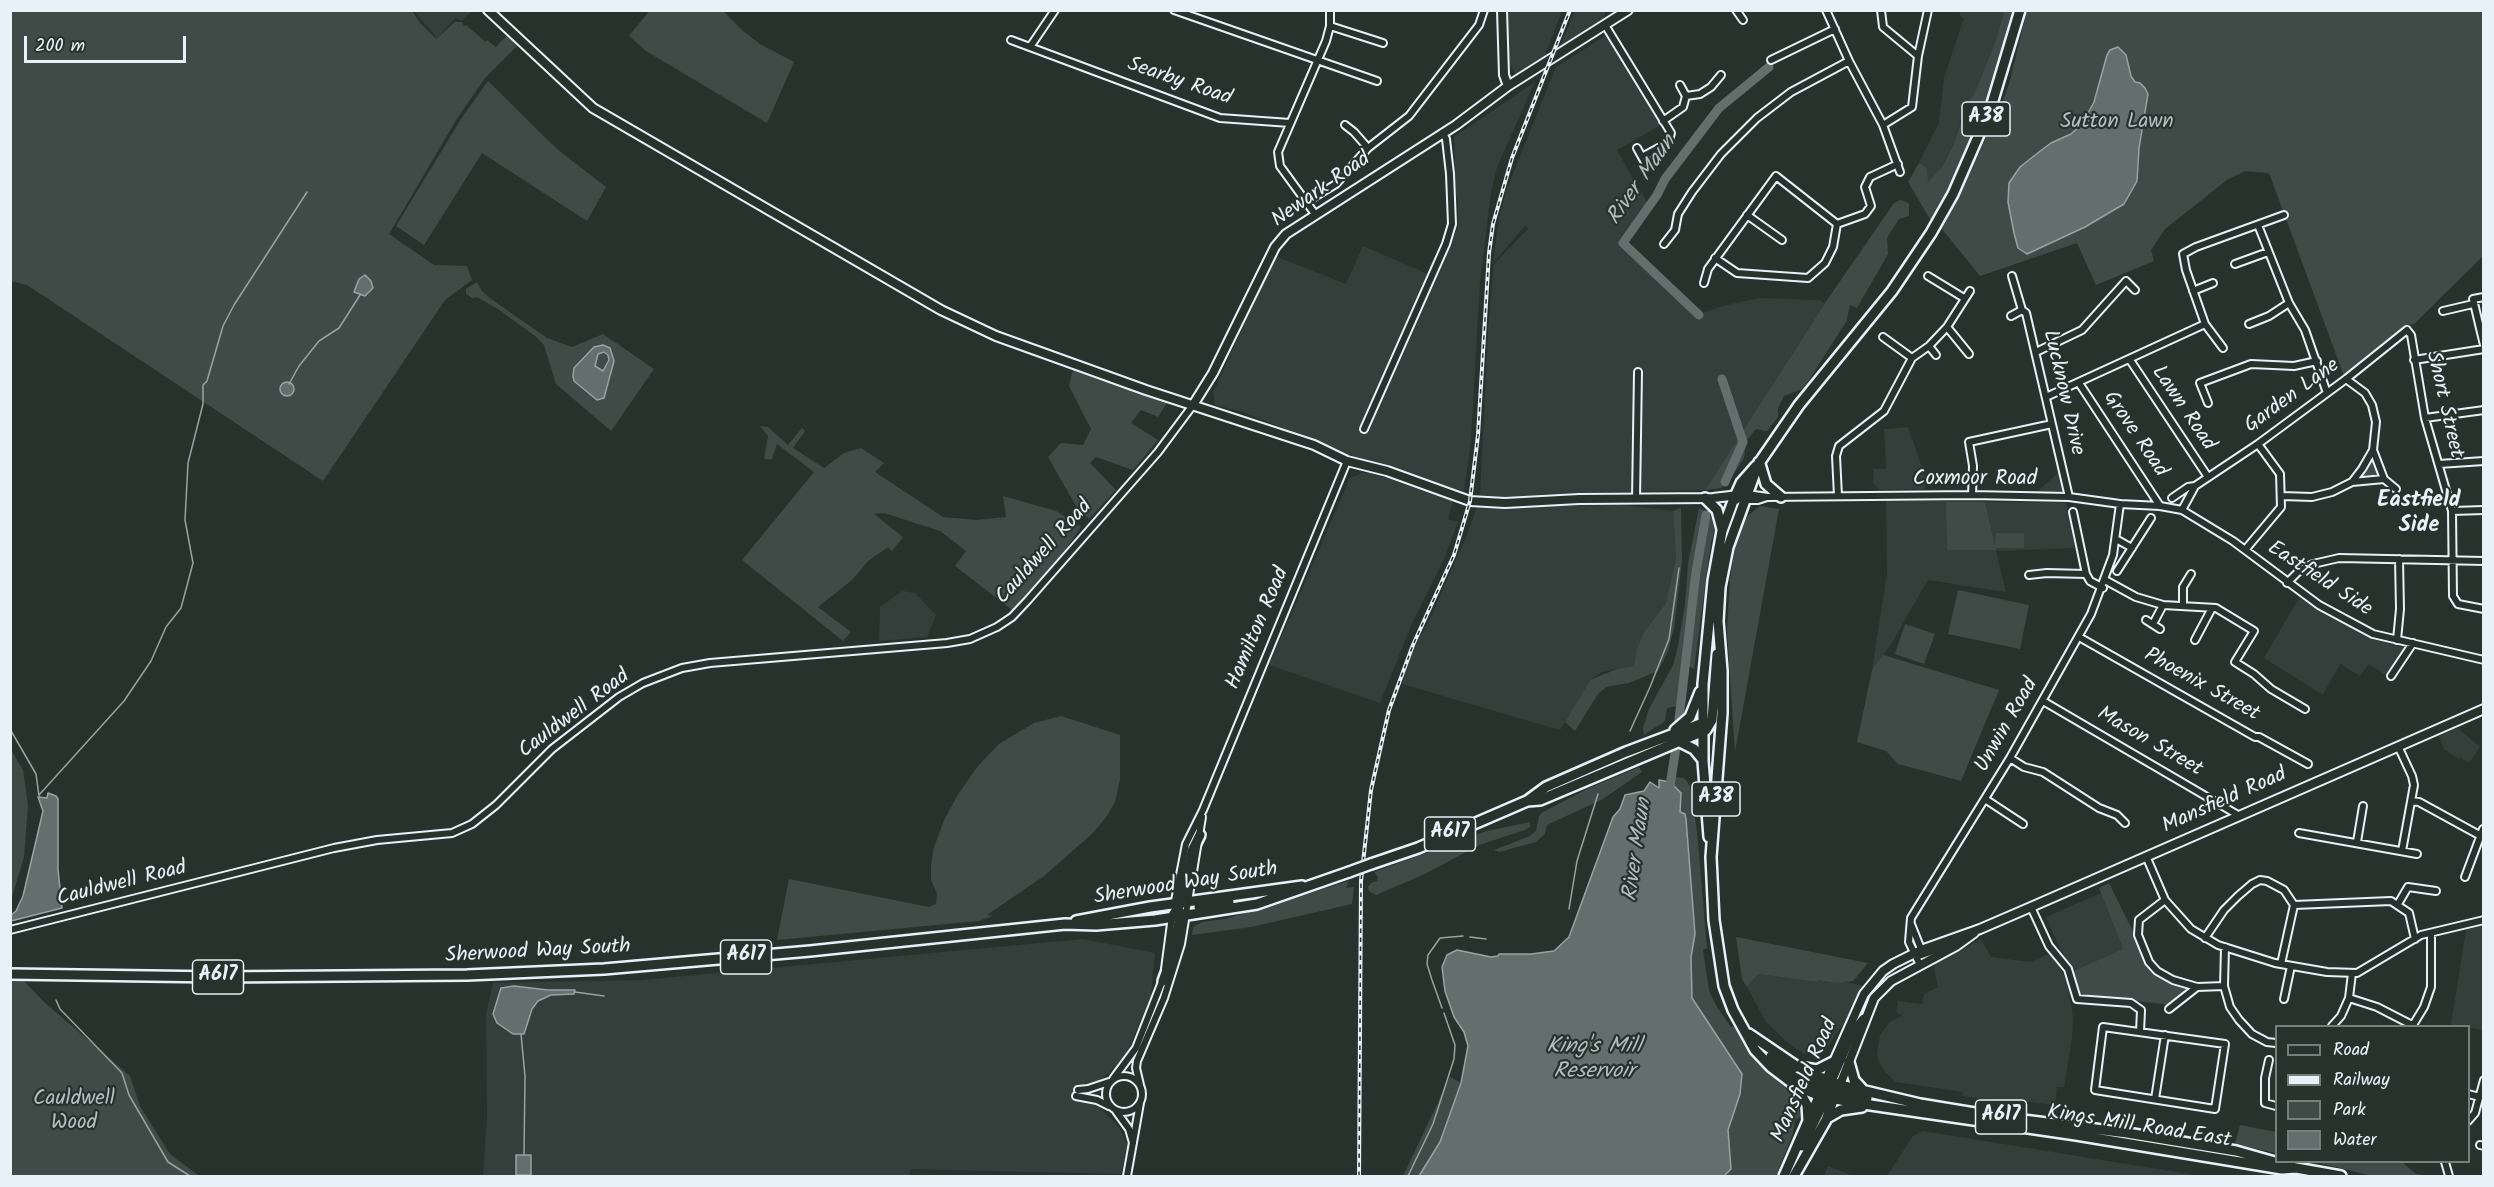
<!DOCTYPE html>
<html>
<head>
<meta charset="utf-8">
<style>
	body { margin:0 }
	#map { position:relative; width:2494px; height:1187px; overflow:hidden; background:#26332d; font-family:Kalam,sans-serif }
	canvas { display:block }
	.frame { position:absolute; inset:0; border:12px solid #e8f1f8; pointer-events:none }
	.legend { position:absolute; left:2275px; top:1025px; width:195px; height:138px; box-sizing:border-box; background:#26332d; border:2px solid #747f7e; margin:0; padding:8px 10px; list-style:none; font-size:18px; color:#e8f1f8 }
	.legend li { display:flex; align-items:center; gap:12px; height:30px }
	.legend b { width:30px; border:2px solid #747f7e }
	.scale { position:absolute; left:24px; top:36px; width:162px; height:27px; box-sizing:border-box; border:3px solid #e8f1f8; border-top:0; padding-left:8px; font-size:18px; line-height:21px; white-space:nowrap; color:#e8f1f8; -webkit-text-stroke:4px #26332d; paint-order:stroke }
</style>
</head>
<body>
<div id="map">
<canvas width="2494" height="1187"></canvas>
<div class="frame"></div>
<ul class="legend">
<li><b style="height:8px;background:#26332d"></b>Road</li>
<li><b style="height:8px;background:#e8f1f8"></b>Railway</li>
<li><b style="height:16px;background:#3e4b47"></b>Park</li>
<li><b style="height:16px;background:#636f6d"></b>Water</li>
</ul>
<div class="scale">200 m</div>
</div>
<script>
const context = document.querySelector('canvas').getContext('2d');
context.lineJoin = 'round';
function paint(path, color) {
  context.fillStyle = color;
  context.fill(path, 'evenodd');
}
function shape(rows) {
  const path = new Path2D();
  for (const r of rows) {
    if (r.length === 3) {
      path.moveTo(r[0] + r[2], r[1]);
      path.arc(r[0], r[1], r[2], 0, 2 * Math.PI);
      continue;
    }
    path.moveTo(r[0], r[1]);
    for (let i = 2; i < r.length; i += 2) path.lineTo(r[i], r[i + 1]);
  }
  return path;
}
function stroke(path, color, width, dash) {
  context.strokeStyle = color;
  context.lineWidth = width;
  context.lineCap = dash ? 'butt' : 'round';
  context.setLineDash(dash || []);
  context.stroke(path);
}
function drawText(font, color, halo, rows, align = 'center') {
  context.font = font + ' Kalam,sans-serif';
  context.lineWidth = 4.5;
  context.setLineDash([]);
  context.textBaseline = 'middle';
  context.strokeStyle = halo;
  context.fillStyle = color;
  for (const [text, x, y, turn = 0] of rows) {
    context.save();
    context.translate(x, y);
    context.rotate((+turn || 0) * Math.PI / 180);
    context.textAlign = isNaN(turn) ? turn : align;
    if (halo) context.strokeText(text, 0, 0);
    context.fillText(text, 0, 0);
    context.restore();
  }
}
paint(shape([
	[414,11,472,11,462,21,455,18,437,38],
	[1505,11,1562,11,1543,60,1517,77,1508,61],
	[1575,11,1605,11,1604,19,1558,51],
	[1961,11,2004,11,1996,40,1974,96,1968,102,1960,123,1953,146,1942,167,1928,183,1919,163,1939,123,1944,78,1964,18,1959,15],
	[1608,34,1661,125,1617,150,1648,204,1619,245,1699,314,1723,306,1759,298,1820,300,1825,303,1705,490,1545,494,1509,498,1480,495,1488,329,1494,264,1529,228,1525,226,1493,263,1499,218,1506,191,1556,67],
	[1535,82,1497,167,1491,192,1480,282,1471,440,1464,492,1350,455,1243,412,1215,405,1213,393,1275,256,1346,284,1363,246,1435,277,1458,227,1458,203,1452,183,1455,159,1454,137],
	[1908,427,1925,476,1925,489,1880,490,1873,483,1874,469,1886,469,1884,429],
	[2062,469,2066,493,2037,492,2050,480],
	[1362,473,1371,473,1453,500,1448,519,1458,522,1444,559,1412,623,1380,703,1269,665,1350,478],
	[1886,500,2066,503,2075,548,1996,551,2006,592,1928,580,1890,646,1872,670,1887,574],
	[1624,505,1673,511,1676,559,1671,588,1666,603,1644,632,1636,651,1634,666,1602,672,1590,680,1560,730,1402,684,1411,655,1432,614,1467,535,1477,507],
	[902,591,915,593,936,615,927,637,879,641,880,607],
	[2299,598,2366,637,2412,650,2393,680,2369,664,2360,676,2340,664,2323,695,2264,658],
	[2458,728,2480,747,2469,763,2460,757,2458,759,2444,749,2439,736],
	[2101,893,2123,949,2075,970,2061,951,2046,917],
	[2483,925,2484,925,2483,1030,2451,1025,2466,930],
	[1083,939,1155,953,1151,997,1126,1054,1115,1068,1101,1079,1091,1083,1078,1085,1076,1100,1098,1106,1119,1127,1127,1144,1121,1174,911,1169,909,1176,483,1176,487,1117,486,1014,493,983,642,980],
	[1981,939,1991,957,2030,962,2049,954,2059,966,2067,981,2073,1017,2072,1038,2064,1087,2057,1087,2055,1105,2022,1101,2021,1105,1962,1096,1963,1092,1896,1082,1884,1071,1879,1062,1877,1054,1880,1035,1890,1022,1903,1015,1896,1013,1898,1001,1922,1004,1924,994,1938,987,1934,969,1936,963],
	[1757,974,1817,982,1818,980,1846,982,1863,986,1844,1023,1826,1049,1813,1056,1803,1053,1788,1043,1766,1022,1747,987],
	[1923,1131,2201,1176,1887,1176,1913,1136],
	[1828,1166,1853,1176,1824,1176]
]), '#333f3a');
paint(shape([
	[650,10,723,11,743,31,760,44,794,62,767,123,646,51,629,36],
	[11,11,412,11,420,23,436,39,455,22,462,22,464,26,466,25,486,42,487,40,496,47,507,35,517,46,485,78,458,117,389,234,434,265,467,266,472,280,445,300,323,481,27,285,11,281],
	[2004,11,2017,11,1995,79,1958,170,1931,221,1908,182,1919,163,1927,168,1928,182,1942,167,1953,146,1968,102,1974,95,1996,40],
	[2027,11,2483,11,2483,256,2413,325,2410,324,2344,376,2269,173,2245,171,2227,180,2165,229,2151,250,2154,261,2096,285,2077,243,1980,276,1942,229,1997,115,2009,84],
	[488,81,557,149,606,187,587,221,482,153,424,245,396,226,461,119],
	[1900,200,1909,203,1909,216,1899,219,1887,238,1888,254,1857,308,1850,305,1846,322,1809,380,1802,389,1784,396,1778,408,1778,417,1767,431,1756,429,1746,441,1744,458,1727,484,1721,488,1705,490,1825,303,1894,203],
	[477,282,482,291,491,299,547,338,572,347,603,334,654,369,611,431,556,384,544,345,535,336,498,309,477,297,472,298,466,294,466,289],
	[603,345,610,348,611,376,604,398,601,400,574,368],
	[604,352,608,355,609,360,603,371,595,366,598,354],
	[1073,370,1167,403,1158,417,1141,410,1131,423,1158,440,1133,470,1096,457,1090,463,1116,490,1089,519,1076,506,1048,457,1061,443,1083,445,1091,429,1069,386],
	[760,426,768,427,788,445,802,428,805,431,793,448,824,468,844,453,861,448,884,463,875,472,943,517,977,520,1006,517,1003,496,1056,511,1081,527,1053,567,1012,610,955,566,966,551,940,531,884,513,874,514,903,537,892,551,888,547,868,561,852,580,818,607,851,632,843,641,742,560,814,472,777,444,772,459,764,459,768,436],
	[2372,455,2378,475,2375,477,2359,477,2367,467],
	[1946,502,1985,502,1995,546,1996,533,2024,533,2024,548,1996,548,1996,550,1947,550],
	[1760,506,1779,509,1735,752,1727,631,1730,579,1737,534,1746,517],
	[1681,508,1682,561,1674,628,1668,651,1658,671,1629,683,1606,687,1598,694,1575,731,1565,722,1590,680,1617,669,1634,666,1636,651,1644,632,1666,603,1676,559,1673,511],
	[1699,508,1706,511,1712,519,1715,531,1711,542,1694,669,1687,665,1684,705,1667,708,1665,721,1644,735,1643,728,1649,709,1673,665,1678,646,1685,605,1688,564],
	[1958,590,2029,605,2020,649,1948,634],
	[1905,624,1935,634,1924,664,1895,654],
	[1883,655,1999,690,1961,781,1898,764,1886,751,1857,742,1872,670],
	[1061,716,1120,735,1120,780,1115,802,1107,816,1093,833,1044,876,987,915,993,916,979,921,777,940,789,879,929,907,936,904,937,894,931,880,931,865,934,847,945,818,959,793,977,767,999,744,1034,723],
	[10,748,23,770,28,805,24,857,11,900],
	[1639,767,1642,772,1603,799,1547,825,1545,834,1536,842,1499,852,1494,850,1530,836,1536,831,1539,816,1543,812,1589,788],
	[1676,777,1684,778,1690,786,1697,831,1707,948,1703,950,1709,991,1717,1007,1731,1027,1737,1025,1764,1069,1793,1092,1799,1107,1800,1117,1795,1120,1793,1133,1776,1176,1724,1176,1731,1169,1728,1130,1740,1094,1742,1074,1692,998,1691,957,1695,934,1686,819,1680,812,1673,786],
	[1530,822,1530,827,1525,830,1479,845,1425,874,1376,895,1369,891,1368,887,1371,883,1377,881,1378,877,1374,872,1487,831],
	[1349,881,1346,888,1354,887,1352,904,1251,927,1192,935,1193,927,1202,922,1225,919],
	[2109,883,2151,968,2170,982,2189,988,2189,991,2170,1005,2081,994,2074,974,2075,970,2123,949,2099,888],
	[1736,937,1823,954,1868,963,1853,981,1837,983,1818,980,1817,982,1758,974,1747,987,1742,979],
	[10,978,21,978,44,1002,130,1076,140,1106,170,1154,199,1176,11,1176],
	[1450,1077,1461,1083,1440,1142,1419,1176,1403,1176],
	[2240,1125,2276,1132,2276,1153,2235,1144],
	[2316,1162,2402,1162,2416,1174,2433,1176,2372,1176]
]), '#3e4b47');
const water = shape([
	[2118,47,2126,55,2131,76,2135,82,2140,83,2145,88,2148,94,2139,148,2137,181,2124,204,2085,227,2027,254,2018,248,2014,233,2008,202,2009,183,2020,167,2039,152,2051,143,2071,134,2082,124,2094,102,2107,55,2110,50,2118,47],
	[365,275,371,281,373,288,365,296,354,292,359,279,365,275],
	[603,345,610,348,614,361,604,398,597,400,574,381,573,376,574,368,594,347,603,345],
	[604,352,608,355,609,360,603,371,595,366,598,354,604,352],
	[287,389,7],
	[1659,780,1670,782,1681,793,1680,812,1685,814,1686,819,1695,934,1691,957,1692,998,1742,1074,1740,1094,1728,1130,1731,1169,1724,1176,1419,1176,1440,1142,1461,1083,1468,1046,1464,1032,1454,1017,1445,991,1442,967,1447,955,1457,950,1491,957,1498,956,1499,954,1531,954,1554,951,1569,937,1613,817,1620,809,1625,795,1644,791,1650,782,1659,788,1659,780],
	[48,793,56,796,58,799,58,869,62,908,11,921,11,915,16,911,23,896,43,811,38,797,47,798,48,793],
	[514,986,548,990,575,990,574,994,551,995,538,1001,532,1009,524,1034,513,1034,497,1023,493,1014,501,988,514,986],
	[516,1155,531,1155,531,1175,516,1175,516,1155]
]);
paint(water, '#636f6d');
stroke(water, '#98a3a5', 1.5);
stroke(shape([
	[289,384,299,366,319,341,339,328,360,295],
	[10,729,36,774,39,796],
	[1630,731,1650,687,1669,639,1679,568],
	[39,795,124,701,151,661,166,627,181,608,193,563,185,520,188,463,203,404,203,385,207,381,223,326,234,305,307,192],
	[1569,909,1577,861,1598,794],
	[1470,937,1486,939],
	[575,992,604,996],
	[56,1000,60,1009,122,1073,129,1095,168,1162,190,1176],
	[1442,1008,1432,980,1427,964,1428,955,1440,938,1463,936],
	[521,1034,525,1076,524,1155],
	[1408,1176,1433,1124,1454,1059,1455,1045,1444,1013]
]), '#98a3a5', 1.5);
stroke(shape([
	[1699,315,1623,243,1657,195,1665,179,1719,108,1769,67],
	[1722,379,1743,442,1725,482],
	[1669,792,1675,754,1696,572,1706,515]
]), '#636f6d', 9);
const minor = shape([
	[1174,10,1377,81],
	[1736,10,1743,20],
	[1826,10,1849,61,1883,125,1900,172],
	[1881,10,1883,27,1918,56],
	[1605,25,1671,133,1668,143,1642,157],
	[1330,26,1383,43],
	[1011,40,1220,118,1290,123],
	[1030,47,1055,10],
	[1771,60,1835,29],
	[1686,96,1700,94,1711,87,1721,75],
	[1663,121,1683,107,1686,96,1680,85],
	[1345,125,1354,132,1368,148],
	[1883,125,1912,107,1918,56,1928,10],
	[1637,148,1647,166],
	[1306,202,1336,184,1368,148,1409,116,1479,25,1484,10],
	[1315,214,1280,166,1278,152,1326,41,1330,26,1330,10],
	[1747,215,1782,240],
	[2258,225,2289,303,2305,330,2327,393],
	[1664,244,1675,230,1678,214,1692,192,1721,154,1757,118,1791,92,1849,61],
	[1715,258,1737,273,1808,278,1825,263,1833,247,1837,224,1865,214,1871,206,1865,187,1870,177,1898,164],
	[2235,264,2268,252],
	[1928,276,1964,298],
	[2012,276,2022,310],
	[1704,283,1708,269,1776,176,1837,224],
	[2193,291,2213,283],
	[2484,297,2473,299,2484,345],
	[2443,311,2473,304],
	[2011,316,2022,310,2026,313,2069,497],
	[2249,324,2269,316,2289,303],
	[1947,327,1969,354],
	[1883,337,1912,358],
	[1929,346,1936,355],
	[2223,348,2205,324,2186,270,2183,254,2196,247,2284,215],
	[2036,352,2082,330,2126,281,2135,290],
	[2130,360,2208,477],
	[2414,360,2484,349],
	[2079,383,2160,506],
	[2046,397,2205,324],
	[2208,403,2200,383,2251,364,2294,366,2317,361],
	[2425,418,2484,410],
	[1364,429,1446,244,1452,224,1450,174,1446,139,1443,133],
	[2373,450,2384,479,2396,489],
	[2439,464,2484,461],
	[2352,482,2384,479],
	[1747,494,1768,497,1972,495,2069,497,2120,504,2160,506,2182,510,2233,541,2319,605,2373,634,2484,660],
	[1972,495,1973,466,1969,442,2052,424],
	[1838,496,1836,456,1839,446,1884,411,1912,358,1929,346,1947,327,1970,291],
	[2282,496,2312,497,2332,492,2352,482,2362,469,2373,450,2376,422,2372,405,2365,393,2346,379],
	[2172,498,2188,487,2195,486],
	[1636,499,1638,372],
	[1744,500,1758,500,1767,497],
	[2182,510,2195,486,2258,444,2346,379,2407,330,2411,335,2425,418,2452,511,2453,596,2458,604,2484,609],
	[2452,511,2484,510],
	[2073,512,2086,574,2090,581,2103,588],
	[2116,539,2132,548],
	[2245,550,2281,507,2280,474,2258,444],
	[2117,571,2151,518],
	[2029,575,2047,573,2086,574],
	[2105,580,2136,597,2163,605,2216,608,2254,631,2235,662,2254,674,2271,689,2305,709],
	[2287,583,2299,571,2313,564,2339,558,2484,561],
	[2183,605,2183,587,2191,574],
	[2146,620,2160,629],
	[2153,624,2163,605],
	[2079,637,2255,737,2259,737,2308,764],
	[2195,640,2212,608],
	[2397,640,2400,609,2399,559],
	[2391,676,2413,643],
	[2043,701,2238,815],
	[2398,746,2412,776,2414,785,2402,851],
	[2010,758,2024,767,2043,772,2099,808,2117,815,2125,823],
	[1985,799,2023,824],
	[2412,801,2419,802,2481,836],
	[2299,833,2417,854],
	[2357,842,2363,806],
	[2146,856,2165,900,2191,929,2218,945,2275,963,2327,972,2357,973,2421,935,2484,920],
	[2465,877,2483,829],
	[2165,900,2139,920,2138,935,2149,962,2157,971,2173,980,2197,987,2224,986],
	[2398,904,2408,887,2436,891],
	[2294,905,2391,901,2409,913,2415,939],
	[1174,906,1186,844,1203,810,1347,461],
	[2031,907,2049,946,2068,969,2077,999,2131,1003,2141,1010,2140,1032],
	[1911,924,1923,954],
	[10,930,334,848,377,840,452,833,472,824,496,805,552,749,619,697,643,683,682,668,710,663,947,643,970,639,997,627,1012,617,1028,600,1158,452,1193,405],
	[2205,938,2224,910,2238,896,2252,884,2260,880,2267,881,2284,890,2294,905,2281,964],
	[2225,947,2224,986,2230,1007,2239,1020,2252,1034,2267,1042,2276,1043],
	[1913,954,1919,956,1954,944],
	[1920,965,1909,942,1911,918,2010,758,2091,614,2113,555,2120,504],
	[1165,969,1172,916],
	[2349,998,2377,1007,2414,1026],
	[2284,999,2291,966],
	[2169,1009,2197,987],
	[2413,1025,2424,1007,2431,987,2431,933],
	[2332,1026,2341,1016,2349,998,2352,973],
	[2103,1027,2225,1044,2215,1109,2095,1090,2103,1027],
	[2269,1060,2265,1078,2265,1103,2276,1106],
	[1124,1094,18],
	[1113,1079,1136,1048,1163,979],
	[1140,1085,1136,1068,1137,1061,1164,998,1181,944,1202,817],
	[1078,1090,1088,1089,1109,1082],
	[2468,1094,2480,1097],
	[1076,1096,1097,1100,1109,1106],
	[2155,1099,2165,1035],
	[1116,1111,1129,1129,1133,1143],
	[2468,1121,2475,1113,2484,1080],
	[2480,1145,2484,1146],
	[2445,1162,2449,1176],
	[1127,1176,1140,1103]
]);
const major = shape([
	[488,10,593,108,941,310,996,336,1146,390,1314,445,1347,461,1387,471,1470,501,1505,503,1579,499,1713,498,1739,495],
	[1502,10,1504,75,1508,86],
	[1193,405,1213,373,1275,247,1286,234,1456,125,1508,86,1628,10],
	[1838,1090,1874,998,1891,981,1956,946,1974,933],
	[1808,1120,1864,994,1883,971,1893,964,1921,950,1980,929,2031,907,2484,709]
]);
const highway = shape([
	[1759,462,1728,547,1720,587,1718,621,1722,671,1722,713,1711,857,1714,920,1724,986,1733,1010,1755,1050,1771,1067,1796,1086,1818,1095,1850,1102,2076,1135,2282,1169,2296,1168],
	[1760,464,1766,484,1781,497],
	[1757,466,1799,405,1892,291,1931,233,1953,194,1991,107,2020,10],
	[1705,498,1717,510,1722,529],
	[1733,501,1739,497,1744,488],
	[1675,730,1690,717,1700,692],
	[1680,742,1694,749,1703,760],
	[1527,801,1540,800,1706,730,1712,720,1717,654],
	[1709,837,1703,761,1703,684,1713,581,1722,531,1733,501,1741,483,1756,466],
	[1371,864,1418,848,1527,801,1546,787,1626,752,1703,723],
	[1199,907,1229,902],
	[1172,917,1181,903,1192,851,1200,835],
	[1076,921,1150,907,1302,886],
	[10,974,218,977,467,975,604,969,810,951,1065,924,1096,925,1155,920,1257,904,1349,872],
	[1163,981,1170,962,1181,913],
	[1749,1034,1802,1070,1840,1085,1920,1104,1999,1117,2127,1133,2236,1151,2296,1168,2341,1176],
	[1771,1056,1793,1074,1825,1089,1832,1095],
	[1849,1062,1854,1080,1863,1090],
	[1805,1068,1817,1070,1833,1062],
	[1826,1082,1837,1092,1867,1098],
	[1829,1086,1852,1033,1864,1019],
	[1827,1118,1841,1110,1862,1107],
	[1802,1146,1829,1092],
	[1784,1176,1808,1121,1807,1105,1797,1087],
	[1794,1176,1826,1120,1834,1098]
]);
stroke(minor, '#e8f1f8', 10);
stroke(major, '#e8f1f8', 12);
stroke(highway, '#e8f1f8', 14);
stroke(minor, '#26332d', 6);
stroke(major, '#26332d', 8);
stroke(highway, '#26332d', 9);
const rail = shape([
	[1359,1176,1361,881,1371,790,1389,710,1413,645,1454,555,1470,501,1478,435,1489,253,1493,224,1512,158,1570,10]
]);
stroke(rail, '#e8f1f8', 4);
stroke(rail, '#26332d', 1.5, [4.5]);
const highwayBridge = shape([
	[1349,872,1371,864]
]);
stroke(highwayBridge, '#e8f1f8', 14, []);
stroke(highwayBridge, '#26332d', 9);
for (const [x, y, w] of [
	[1986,119,48],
	[1716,799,48],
	[1450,834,51],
	[746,957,51],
	[218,977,51],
	[2001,1117,51]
]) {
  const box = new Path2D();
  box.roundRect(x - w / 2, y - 17, w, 34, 4.5);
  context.fillStyle = '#26332d';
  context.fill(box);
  stroke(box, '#e8f1f8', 1.5);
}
drawText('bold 20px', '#e8f1f8', null, [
	["A38",1986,119],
	["A38",1716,799],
	["A617",1450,834],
	["A617",746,957],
	["A617",218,977],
	["A617",2001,1117]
]);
drawText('21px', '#e8f1f8', '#26332d', [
	["Searby Road",1179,83,19],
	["Newark Road",1322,191,-35],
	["Lucknow Drive",2062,393,77],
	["Garden Lane",2293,397,-36],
	["Short Street",2443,405,77],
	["Lawn Road",2182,409,56],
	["Grove Road",2134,435,56],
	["Coxmoor Road",1975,480],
	["Cauldwell Road",1045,553,-48],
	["Eastfield Side",2319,580,33],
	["Hamilton Road",1259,629,-67],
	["Phoenix Street",2201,686,29],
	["Cauldwell Road",575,715,-37],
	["Unwin Road",2008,726,-60],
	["Mason Street",2149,743,30],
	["Mansfield Road",2225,802,-24],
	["Cauldwell Road",122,885,-14],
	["Sherwood Way South",1186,885,-9],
	["Sherwood Way South",538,953,-3],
	["Mansfield Road",1806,1081,-66],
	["Kings Mill Road East",2139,1128,9]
]);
drawText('21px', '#b5bfc3', '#26332d', [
	["Sutton Lawn",2117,123],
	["Cauldwell",74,1100],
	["Wood",74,1124]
]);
drawText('italic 22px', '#b3bdc0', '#26332d', [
	["River Maun",1643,181,-55],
	["River Maun",1639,850,-82],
	["King's Mill",1594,1048],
	["Reservoir",1594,1073]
]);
drawText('bold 22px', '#e8f1f8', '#26332d', [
	["Eastfield",2419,502],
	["Side",2419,527]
]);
</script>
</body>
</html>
